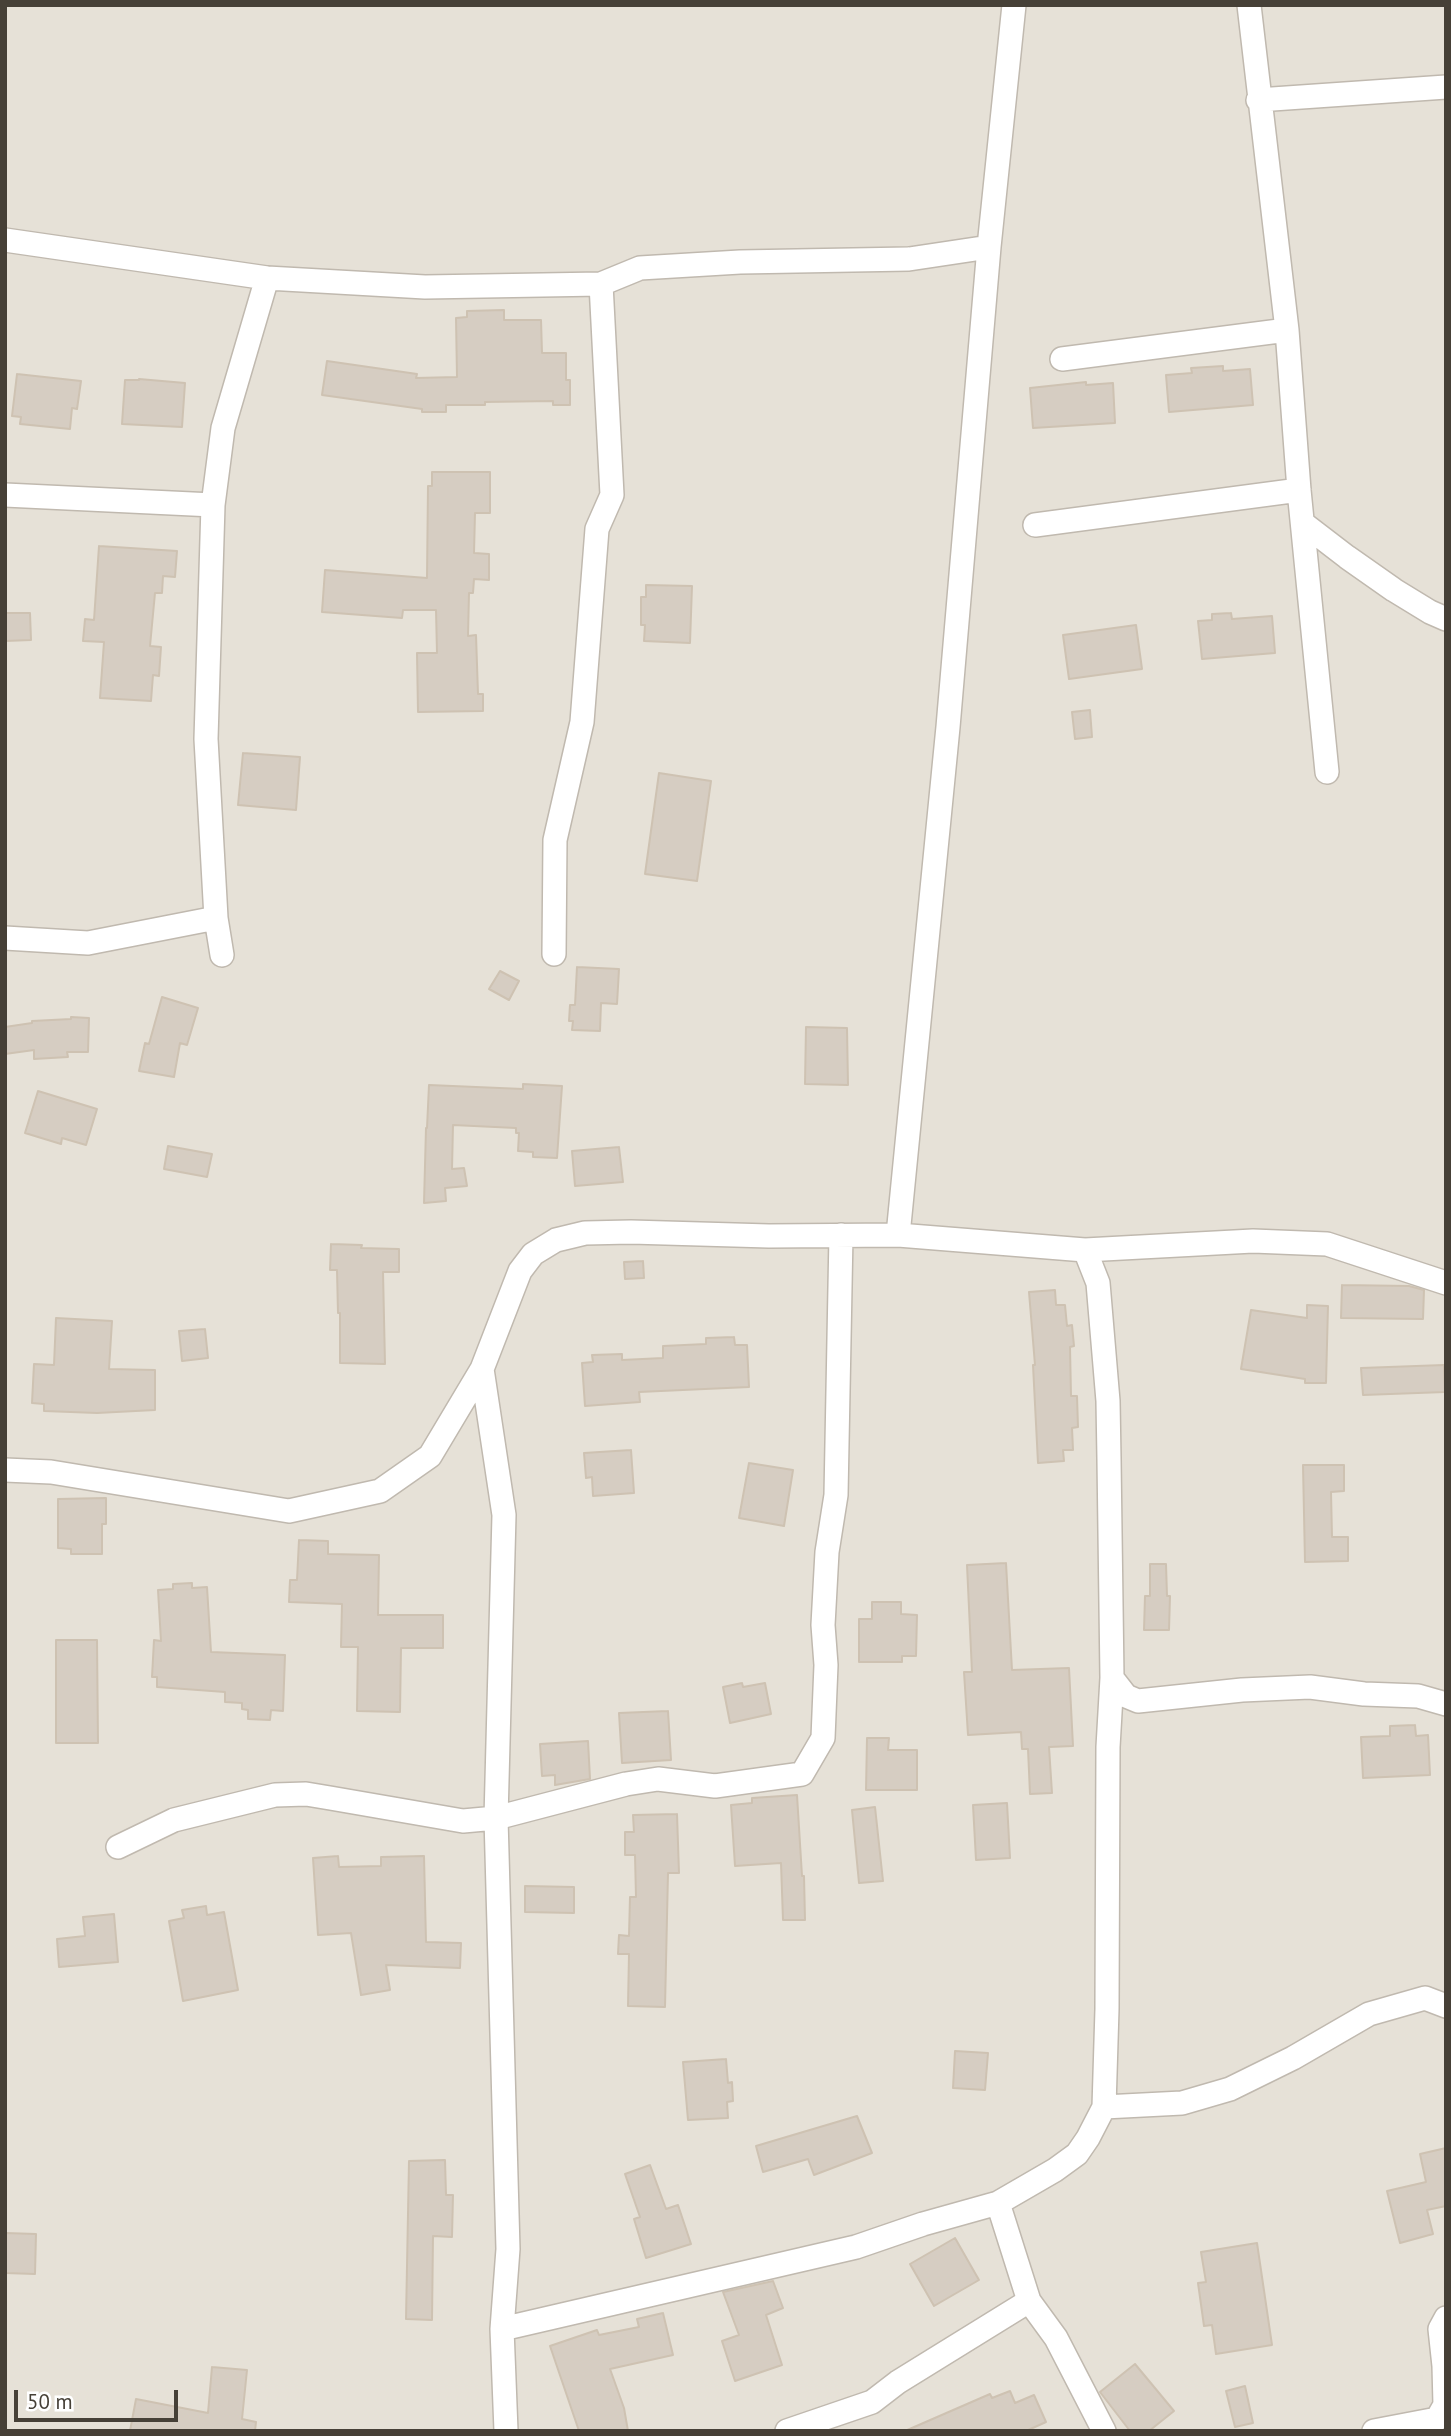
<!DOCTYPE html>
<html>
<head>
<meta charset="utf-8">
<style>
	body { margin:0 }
	#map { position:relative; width:1451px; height:2436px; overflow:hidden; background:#f3efe8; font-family:"PT Sans",sans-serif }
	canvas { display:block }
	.frame { position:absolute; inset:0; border:7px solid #464037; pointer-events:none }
	.scale { position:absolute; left:14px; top:2390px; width:164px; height:32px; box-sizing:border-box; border:4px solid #464037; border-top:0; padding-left:9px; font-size:21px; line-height:24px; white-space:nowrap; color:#464037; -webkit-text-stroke:5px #fff; paint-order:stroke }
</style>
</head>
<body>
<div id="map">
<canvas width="1451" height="2436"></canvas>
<div class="frame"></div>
<div class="scale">50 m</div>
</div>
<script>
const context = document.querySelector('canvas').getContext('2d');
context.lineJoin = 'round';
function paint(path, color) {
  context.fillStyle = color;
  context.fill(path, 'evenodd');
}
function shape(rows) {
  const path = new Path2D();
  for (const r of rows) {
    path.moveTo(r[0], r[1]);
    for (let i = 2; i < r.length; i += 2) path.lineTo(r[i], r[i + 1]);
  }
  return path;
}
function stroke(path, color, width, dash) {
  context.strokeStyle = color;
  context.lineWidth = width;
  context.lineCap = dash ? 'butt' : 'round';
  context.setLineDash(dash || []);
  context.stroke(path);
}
paint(shape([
	[5,5,1446,5,1446,2431,5,2431]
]), '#e6e1d7');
const building = shape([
	[504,310,504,320,541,320,542,353,566,353,566,380,570,380,570,405,553,405,553,401,485,402,485,405,446,405,446,412,422,412,422,409,322,395,327,361,417,374,416,378,457,377,456,318,467,317,467,311,504,310],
	[1223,366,1223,371,1250,369,1253,405,1169,412,1166,375,1192,373,1191,368,1223,366],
	[17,374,81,381,77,409,72,408,70,429,20,424,21,417,12,416,17,374],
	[139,379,185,383,182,427,122,424,125,380,139,380,139,379],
	[1086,382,1086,385,1113,383,1115,423,1033,428,1030,388,1086,382],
	[432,472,490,472,490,513,475,513,474,553,489,554,489,580,474,579,473,593,469,593,468,636,476,635,478,694,483,694,483,711,418,712,417,653,437,653,436,610,403,610,402,618,322,612,325,570,427,578,428,486,432,486,432,472],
	[99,546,177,551,175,577,163,576,162,593,155,593,150,646,161,647,159,676,153,675,151,701,100,698,104,642,83,641,85,619,94,620,99,546],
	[646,585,692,586,690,643,644,641,645,625,641,625,641,597,646,597,646,585],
	[5,613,30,613,31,640,5,641,5,613],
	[1231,613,1232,619,1272,616,1275,653,1202,659,1198,621,1212,620,1212,614,1231,613],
	[1136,625,1142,669,1069,679,1063,635,1136,625],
	[1090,710,1092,737,1075,739,1072,712,1090,710],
	[243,753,300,757,296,810,238,805,243,753],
	[659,773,711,781,697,881,645,874,659,773],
	[577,967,619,969,617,1004,601,1003,600,1031,572,1030,573,1021,569,1021,570,1005,575,1005,577,967],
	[500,971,519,981,509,1000,489,989,500,971],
	[162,997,198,1008,187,1045,180,1043,174,1077,139,1071,145,1043,149,1044,162,997],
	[71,1017,89,1018,88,1052,67,1052,68,1057,34,1059,34,1050,5,1054,5,1027,32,1023,32,1021,71,1019,71,1017],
	[806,1027,847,1028,848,1085,805,1084,806,1027],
	[523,1084,562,1086,557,1158,533,1157,533,1152,518,1151,519,1133,516,1133,516,1128,453,1125,452,1169,464,1168,467,1186,445,1188,446,1201,424,1203,426,1128,427,1128,429,1085,523,1089,523,1084],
	[38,1091,97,1109,86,1145,62,1138,61,1144,25,1133,38,1091],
	[168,1146,212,1154,207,1177,164,1169,168,1146],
	[619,1147,623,1182,575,1186,572,1151,619,1147],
	[331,1244,362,1245,361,1248,399,1249,399,1272,383,1272,385,1364,340,1363,340,1313,338,1313,337,1270,330,1270,331,1244],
	[643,1261,644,1278,625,1279,624,1262,643,1261],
	[1342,1285,1409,1286,1424,1290,1423,1319,1341,1318,1342,1285],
	[1055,1290,1056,1305,1065,1305,1067,1326,1072,1325,1074,1346,1070,1347,1071,1396,1077,1396,1078,1427,1072,1428,1073,1450,1063,1450,1064,1461,1038,1463,1033,1365,1035,1365,1029,1292,1055,1290],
	[1307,1305,1328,1306,1326,1383,1305,1383,1305,1379,1241,1369,1251,1310,1307,1318,1307,1305],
	[56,1318,112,1321,109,1369,155,1370,155,1410,97,1413,44,1411,44,1404,32,1403,34,1364,54,1365,56,1318],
	[205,1329,208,1358,182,1361,179,1331,205,1329],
	[734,1337,735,1345,747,1345,749,1387,639,1392,640,1402,585,1406,582,1363,593,1362,592,1355,622,1354,622,1360,663,1358,663,1346,706,1344,706,1338,734,1337],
	[1444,1365,1445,1392,1363,1395,1361,1368,1444,1365],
	[631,1450,634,1493,593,1496,592,1477,586,1478,584,1453,631,1450],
	[749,1463,793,1470,784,1526,739,1518,749,1463],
	[1303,1465,1344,1465,1344,1491,1331,1492,1332,1537,1348,1537,1348,1561,1305,1562,1303,1465],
	[106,1498,106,1524,102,1524,102,1554,71,1554,71,1549,58,1548,58,1499,106,1498],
	[299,1540,328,1541,328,1554,379,1555,378,1615,443,1615,443,1648,401,1648,400,1712,357,1711,358,1647,341,1647,342,1604,289,1602,290,1580,297,1580,299,1540],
	[1006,1563,1012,1670,1069,1668,1073,1746,1049,1747,1052,1793,1030,1794,1028,1749,1022,1749,1021,1732,968,1735,964,1672,972,1672,967,1565,1006,1563],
	[1150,1564,1166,1564,1167,1596,1170,1596,1169,1630,1144,1630,1145,1596,1150,1596,1150,1564],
	[192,1583,192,1588,207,1587,211,1652,285,1655,283,1711,271,1710,270,1720,248,1719,248,1710,242,1709,242,1703,225,1702,225,1692,157,1687,157,1677,152,1677,154,1640,161,1641,158,1590,173,1589,173,1584,192,1583],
	[872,1602,901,1602,901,1614,917,1615,916,1656,902,1656,902,1662,859,1662,859,1619,872,1619,872,1602],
	[56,1640,97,1640,98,1743,56,1743,56,1640],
	[742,1683,743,1687,765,1683,771,1714,730,1723,723,1687,742,1683],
	[668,1711,671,1760,622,1763,619,1713,668,1711],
	[1415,1725,1416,1736,1428,1735,1430,1775,1363,1778,1361,1737,1390,1736,1390,1726,1415,1725],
	[867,1738,889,1738,888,1750,917,1750,917,1790,866,1790,867,1738],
	[588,1741,590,1779,555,1785,555,1775,542,1776,540,1744,588,1741],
	[797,1795,802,1876,804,1876,805,1920,783,1920,781,1863,735,1866,731,1805,752,1803,752,1798,797,1795],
	[1007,1803,1010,1858,976,1860,973,1805,1007,1803],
	[875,1807,883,1881,859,1883,852,1810,875,1807],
	[677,1814,679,1873,668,1873,665,2007,628,2006,629,1954,618,1954,619,1935,629,1936,630,1897,636,1897,635,1855,625,1855,625,1832,634,1832,633,1815,677,1814],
	[338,1856,339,1867,381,1866,381,1857,424,1856,426,1942,461,1943,460,1968,386,1965,390,1990,361,1995,351,1933,318,1935,313,1858,338,1856],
	[525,1886,574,1887,574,1913,525,1912,525,1886],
	[206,1906,207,1915,224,1912,238,1990,183,2001,169,1921,184,1918,182,1910,206,1906],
	[114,1914,118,1962,59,1967,57,1939,85,1936,83,1917,114,1914],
	[955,2051,988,2053,985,2090,953,2088,955,2051],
	[726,2059,728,2083,732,2082,733,2101,727,2102,728,2118,688,2120,683,2062,726,2059],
	[857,2116,872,2153,814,2175,808,2159,763,2172,756,2146,857,2116],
	[1446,2148,1446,2206,1427,2210,1433,2234,1400,2243,1387,2191,1426,2182,1420,2154,1446,2148],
	[445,2160,446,2195,453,2195,452,2237,433,2236,432,2320,406,2319,409,2161,445,2160],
	[650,2165,666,2209,678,2205,691,2244,646,2258,634,2219,640,2217,625,2174,650,2165],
	[5,2233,36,2234,35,2274,5,2273,5,2233],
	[955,2238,979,2280,934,2306,910,2264,955,2238],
	[1257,2243,1272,2345,1216,2354,1212,2325,1204,2326,1198,2283,1206,2282,1201,2252,1257,2243],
	[773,2281,783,2308,766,2315,782,2365,735,2381,722,2341,739,2335,723,2292,773,2281],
	[663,2313,673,2355,610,2369,624,2408,628,2431,579,2431,550,2346,597,2330,599,2335,639,2327,637,2319,663,2313],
	[1135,2364,1174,2411,1149,2431,1130,2431,1100,2392,1135,2364],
	[212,2367,247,2370,242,2419,256,2422,255,2431,130,2431,136,2399,208,2413,212,2367],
	[1245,2386,1253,2423,1235,2427,1226,2391,1245,2386],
	[1010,2391,1015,2403,1034,2395,1046,2422,1026,2431,905,2431,990,2394,992,2398,1010,2391]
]);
paint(building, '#d6cdc2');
stroke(building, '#cec2b2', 2);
const minor = shape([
	[1249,5,1287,330,1299,490,1327,772],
	[1258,100,1446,87],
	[5,240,267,278,425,287,601,284,640,268,740,262,909,259,989,247],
	[1062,359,1287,330],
	[5,495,213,505],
	[1304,524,1347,557,1394,590,1430,612,1446,619],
	[1035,525,1299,490],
	[5,938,88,943,216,918],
	[554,954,555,840,582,722,597,529,612,495,601,284],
	[222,955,216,918,206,739,213,505,223,428,267,278],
	[898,1235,948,727,989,247,1014,5],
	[1085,1250,1253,1241,1327,1244,1446,1283],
	[482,1369,504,1515,496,1818,508,2249,502,2329,506,2431],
	[5,1470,51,1472,289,1511,380,1491,430,1456,482,1369,520,1271,533,1254,556,1240,585,1233,631,1232,769,1236,898,1235,1085,1250,1098,1283,1108,1401,1109,1459,1112,1678,1108,1747,1107,2009,1104,2107,1088,2138,1077,2154,1055,2170,998,2203,1029,2301,1056,2338,1104,2431],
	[1112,1678,1126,1696,1138,1701,1242,1690,1310,1687,1364,1694,1418,1696,1446,1704],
	[118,1847,174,1820,275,1795,306,1794,330,1798,463,1821,496,1818,626,1784,658,1779,715,1786,802,1774,823,1738,826,1665,823,1625,827,1552,836,1495,841,1235],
	[1104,2107,1182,2103,1230,2089,1293,2058,1369,2014,1425,1998,1446,2006],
	[502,2329,856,2247,923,2224,998,2203],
	[787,2431,872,2402,898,2382,1029,2301],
	[1374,2431,1437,2419,1445,2405,1444,2366,1440,2329,1446,2318]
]);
stroke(minor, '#c0b9af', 26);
stroke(minor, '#fff', 23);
</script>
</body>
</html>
